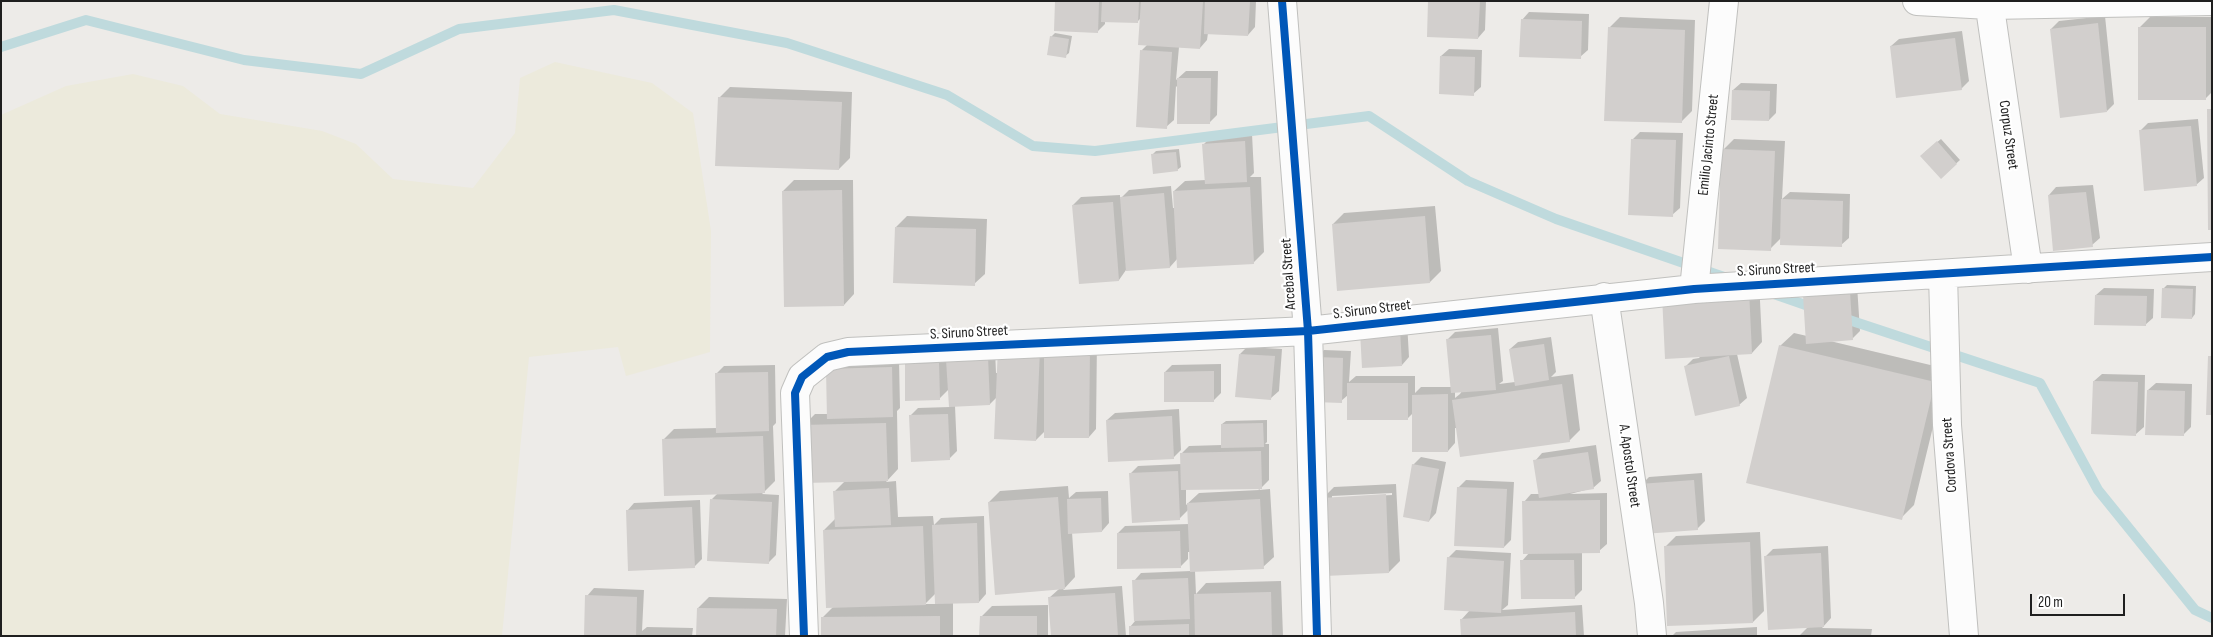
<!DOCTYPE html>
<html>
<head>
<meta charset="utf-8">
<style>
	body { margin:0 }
	#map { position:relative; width:2213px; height:637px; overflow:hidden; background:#edebe8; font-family:"Sofia Sans Condensed",sans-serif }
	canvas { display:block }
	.frame { position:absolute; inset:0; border:2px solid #1f1f1f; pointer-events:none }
	.scale { position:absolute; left:2030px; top:594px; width:95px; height:22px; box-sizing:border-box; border:2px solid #1f1f1f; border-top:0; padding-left:6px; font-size:15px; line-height:18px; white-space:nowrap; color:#1f1f1f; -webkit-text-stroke:4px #fff; paint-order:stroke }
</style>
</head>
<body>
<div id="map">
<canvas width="2213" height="637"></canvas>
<div class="frame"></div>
<div class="scale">20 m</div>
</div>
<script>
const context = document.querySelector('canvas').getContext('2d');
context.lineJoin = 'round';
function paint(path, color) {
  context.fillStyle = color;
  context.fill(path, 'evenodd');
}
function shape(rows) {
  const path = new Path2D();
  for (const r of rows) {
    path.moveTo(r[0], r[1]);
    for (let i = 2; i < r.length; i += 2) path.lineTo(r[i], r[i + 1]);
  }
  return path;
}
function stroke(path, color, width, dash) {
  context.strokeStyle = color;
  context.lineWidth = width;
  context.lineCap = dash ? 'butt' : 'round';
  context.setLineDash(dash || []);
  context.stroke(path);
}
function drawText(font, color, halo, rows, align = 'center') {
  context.font = font + ' "Sofia Sans Condensed",sans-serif';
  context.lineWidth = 4.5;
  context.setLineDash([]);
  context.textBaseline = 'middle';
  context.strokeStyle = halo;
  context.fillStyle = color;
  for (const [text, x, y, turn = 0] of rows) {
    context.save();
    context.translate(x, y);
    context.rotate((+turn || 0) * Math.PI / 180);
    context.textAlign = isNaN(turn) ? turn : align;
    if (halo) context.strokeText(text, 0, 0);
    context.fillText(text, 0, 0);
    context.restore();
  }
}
paint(shape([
	[555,62,652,83,693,113,711,231,710,352,626,376,618,347,529,357,502,636,1,636,1,115,66,86,133,74,183,86,220,114,322,131,356,144,393,179,473,188,515,133,520,78]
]), '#eceadc');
paint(shape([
	[1056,1,1256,1,1255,27,1248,35,1208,33,1207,40,1200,48,1179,47,1176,80,1186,71,1218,71,1217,115,1210,122,1176,86,1174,120,1166,127,1142,50,1147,45,1141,18,1137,22,1105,20,1105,24,1098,31],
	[1429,1,1486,1,1485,30,1478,38],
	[1529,12,1589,14,1588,50,1580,57,1522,20],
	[2105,16,2114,104,2107,111,2051,29,2059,21],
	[1620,17,1695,20,1692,111,1681,122,1609,28],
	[2150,17,2212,17,2212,92,2205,99,2139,28],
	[1962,31,1969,81,1961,89,1891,46,1899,39],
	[1055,33,1072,36,1069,53,1065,56,1051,37],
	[1449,49,1482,50,1481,87,1473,94,1441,56],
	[1741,83,1777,84,1776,113,1769,120,1733,90],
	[730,87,852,92,850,158,839,169,719,98],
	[2198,119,2204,178,2196,185,2140,131,2148,123],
	[1640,132,1683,133,1680,208,1672,215,1633,139],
	[1252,134,1254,173,1250,177,1261,177,1264,252,1253,263,1178,258,1170,267,1126,270,1119,280,1080,283,1073,205,1081,197,1120,195,1120,199,1129,190,1171,186,1173,208,1175,208,1174,191,1185,181,1206,180,1203,145,1211,137],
	[1734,139,1785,141,1782,199,1790,192,1850,194,1849,238,1841,245,1781,238,1770,249,1723,150],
	[1941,139,1960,160,1941,177,1925,152],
	[1179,149,1181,167,1177,170,1152,155,1156,151],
	[794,180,853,180,854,294,844,305,783,191],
	[2093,185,2100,238,2092,245,2049,195,2056,187],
	[1435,206,1441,271,1430,282,1333,224,1344,213],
	[907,216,987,219,985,274,974,284,896,227],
	[1759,280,1762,342,1752,353,1737,354,1747,398,1739,405,1685,367,1693,359,1699,358],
	[1857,285,1860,331,1852,339,1830,341,1947,369,1914,505,1901,518,1780,346,1794,333,1807,336],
	[2167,285,2196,286,2195,314,2192,318,2163,289],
	[2104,288,2154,289,2153,318,2145,325,2096,295],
	[1407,322,1409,357,1402,365,1369,324],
	[1498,328,1503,381,1499,384,1515,382,1510,349,1518,342,1551,337,1556,372,1551,377,1573,374,1580,430,1569,441,1455,428,1455,443,1448,451,1413,413,1407,419,1348,395,1341,401,1317,357,1324,350,1351,351,1349,382,1356,376,1415,376,1415,393,1421,387,1452,387,1447,340,1455,332],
	[1462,391,1460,394,1455,398,1455,392],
	[1097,339,1096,429,1089,437,1045,431,1036,440,997,397,990,404,955,406,957,451,949,459,910,416,918,408,950,407,949,389,939,399,906,365,913,357,946,356,946,361,955,352,995,350,996,373,998,373,999,348],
	[1247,347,1282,349,1279,391,1271,398,1240,354],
	[899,360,900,408,897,411,898,469,886,482,896,481,898,517,933,516,934,525,941,518,984,516,986,594,979,602,953,602,953,636,822,636,822,618,833,607,824,530,835,519,835,491,845,481,804,425,815,414,828,414,835,362],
	[936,593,936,604,925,604],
	[1221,364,1221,393,1214,400,1165,372,1172,365],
	[775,365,776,423,773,426,775,481,762,494,779,495,776,555,769,562,712,499,718,493,663,440,674,429,717,428,716,374,724,366],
	[2102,374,2145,375,2144,427,2136,434,2094,381],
	[2156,383,2192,384,2191,427,2183,435,2148,390],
	[1179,409,1181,450,1173,458,1107,420,1115,413],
	[1267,420,1267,442,1265,444,1269,444,1269,480,1259,490,1270,489,1274,557,1263,567,1195,571,1196,594,1206,583,1281,581,1283,636,1130,636,1130,627,1135,621,1134,581,1141,573,1191,571,1190,552,1188,552,1188,559,1181,566,1118,533,1125,526,1189,524,1188,510,1179,519,1131,473,1138,466,1182,464,1182,453,1189,446,1222,445,1222,424,1226,421],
	[1258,488,1259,490,1199,493,1186,505,1186,489],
	[1596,445,1601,481,1593,488,1570,494,1607,493,1607,544,1599,551,1582,552,1582,590,1574,598,1522,561,1529,553,1524,502,1531,494,1540,494,1535,461,1542,453],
	[1421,457,1446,462,1436,513,1429,521,1413,465],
	[1702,473,1705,521,1697,529,1641,485,1649,477],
	[1466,480,1514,482,1511,540,1504,547,1458,488],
	[1396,484,1400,561,1389,572,1323,498,1334,487],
	[1392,493,1392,495,1332,498,1332,496],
	[1068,486,1069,498,1076,492,1108,491,1109,523,1102,531,1072,532,1075,577,1063,590,1122,586,1126,636,1052,636,1049,598,1059,589,989,502,1000,491],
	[700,500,702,559,694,567,627,511,634,503],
	[1760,532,1764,611,1753,622,1665,547,1676,536],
	[1828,546,1831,618,1822,628,1872,629,1871,636,1799,636,1808,627,1766,556,1773,549],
	[1456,550,1511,553,1508,605,1502,610,1582,605,1584,636,1462,636,1461,620,1470,610,1448,558],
	[594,588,644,590,642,631,647,627,693,628,692,636,585,636,587,596],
	[709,597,787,599,785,636,697,636,698,608],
	[1048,605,1048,636,981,636,981,617,992,606],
	[1757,627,1757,636,1672,636,1676,632]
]), '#0003');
stroke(shape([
	[1,47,86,20,244,60,361,74,459,29,614,10,787,43,947,95,1033,146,1095,151,1369,116,1468,181,1556,219,1727,278],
	[1771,293,1817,309],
	[1840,317,2040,383,2098,490,2195,610,2212,618]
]), '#bfdadd', 10);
paint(shape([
	[1055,1,1099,1,1098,33,1054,31],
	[1102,1,1139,1,1138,23,1101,22],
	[1141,1,1203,1,1200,49,1138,45],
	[1205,1,1250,1,1248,36,1204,34],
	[1428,1,1480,1,1478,39,1427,37],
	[1521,19,1582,21,1581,59,1519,57],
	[2098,23,2107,112,2060,118,2050,29],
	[1608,27,1685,30,1682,123,1604,121],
	[2138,27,2206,27,2206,100,2138,100],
	[1050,36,1069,39,1066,58,1047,55],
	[1955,38,1962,90,1896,98,1890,46],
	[1140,50,1172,52,1167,129,1136,127],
	[1440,56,1475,57,1474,96,1439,94],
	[1177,78,1211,78,1210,124,1177,124],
	[1732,90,1770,91,1769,121,1731,120],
	[718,97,842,102,839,170,715,166],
	[2207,109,2212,109,2212,230,2208,230],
	[2191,126,2197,186,2144,191,2139,130],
	[1631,139,1676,140,1673,217,1628,215],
	[1245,141,1247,182,1205,184,1202,144],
	[1937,141,1957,164,1941,179,1920,156],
	[1721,149,1775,151,1771,251,1718,249],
	[1176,152,1178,171,1153,174,1151,154],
	[1250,187,1254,264,1177,268,1173,191],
	[842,190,844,306,784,307,782,191],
	[2086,192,2093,247,2053,251,2048,195],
	[1164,193,1170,268,1126,271,1120,197],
	[1781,199,1843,201,1842,247,1780,245],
	[1113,202,1119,281,1079,284,1072,205],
	[1425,216,1430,283,1337,291,1332,224],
	[895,227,976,229,975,286,893,283],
	[2162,288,2193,289,2192,319,2161,318],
	[1749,290,1752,354,1665,359,1662,295],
	[1850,292,1853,340,1806,344,1803,295],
	[2095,295,2147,296,2146,326,2094,325],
	[1400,329,1402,366,1362,368,1360,331],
	[1491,335,1496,390,1451,393,1446,339],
	[1544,344,1549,380,1515,386,1509,349],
	[1779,345,1935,382,1902,520,1746,483],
	[1044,346,1090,346,1089,438,1044,438],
	[998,347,1040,349,1036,441,994,439],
	[1239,354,1275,356,1271,400,1235,397],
	[1729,356,1740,406,1695,416,1684,366],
	[2208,356,2212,356,2212,415,2206,415],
	[988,357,990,405,949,407,946,359],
	[1316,357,1343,358,1342,403,1314,402],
	[939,363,940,400,905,401,905,364],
	[892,367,893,417,827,419,826,369],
	[1214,371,1214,402,1164,402,1164,372],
	[768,372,769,431,716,433,715,373],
	[2093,381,2138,382,2136,436,2091,434],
	[1347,383,1408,383,1408,420,1347,420],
	[1562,384,1570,442,1460,457,1452,400],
	[2147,390,2185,391,2184,436,2145,435],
	[1448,394,1448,452,1412,452,1412,395],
	[948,414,950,460,911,462,909,415],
	[1172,416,1174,459,1108,462,1106,420],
	[886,423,888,481,804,483,803,425],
	[1263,423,1264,447,1221,448,1221,424],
	[763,436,765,493,664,496,662,439],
	[1261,451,1262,489,1181,490,1180,453],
	[1588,452,1594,489,1539,498,1533,460],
	[1412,464,1439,469,1429,522,1403,517],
	[1178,471,1180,520,1132,523,1129,473],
	[1694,480,1698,530,1643,534,1640,484],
	[1457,487,1507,489,1504,548,1454,546],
	[889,488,891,525,835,527,833,491],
	[1386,494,1389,573,1325,576,1322,498],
	[1058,497,1065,589,995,595,988,502],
	[1101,498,1102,532,1068,534,1067,499],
	[710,499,772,502,769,564,707,561],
	[1260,499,1264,569,1190,572,1187,503],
	[1600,500,1600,553,1523,554,1522,501],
	[692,507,695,568,628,571,626,510],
	[977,523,979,603,935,604,932,525],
	[923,526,926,605,826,608,823,530],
	[1180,531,1181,568,1117,569,1117,533],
	[1750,542,1753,623,1667,626,1664,546],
	[1821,553,1824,627,1768,630,1764,556],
	[1447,557,1504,561,1501,613,1444,610],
	[1520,560,1574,560,1575,599,1521,599],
	[1188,578,1190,619,1134,621,1132,580],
	[1271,592,1272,636,1195,636,1194,594],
	[1115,593,1118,636,1051,636,1048,597],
	[585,595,637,597,636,636,584,636],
	[697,608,777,609,776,636,696,636],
	[1575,612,1576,636,1461,636,1460,619],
	[940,616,940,636,821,636,821,617],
	[980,616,1037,616,1037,636,979,636],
	[1189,624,1189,636,1129,636,1129,626]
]), '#d2cfcd');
const minor = shape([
	[1282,1,1308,331,1317,636],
	[1917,1,1989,5,2212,1],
	[1989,1,2028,269],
	[1943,274,1947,425,1964,636],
	[1694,289,1724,1],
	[1604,297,1649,603,1652,636],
	[804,636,795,393,802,377,827,357,848,352,1308,331,1694,289,2212,257]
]);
stroke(minor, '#c0c0be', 30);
stroke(minor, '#fcfcfc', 28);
stroke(shape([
	[1282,1,1308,331,1317,636],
	[804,636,795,393,802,377,827,357,848,352,1308,331,1694,289,2212,257]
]), '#0057b8', 8);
drawText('15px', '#1f1f1f', '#fff', [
	["Corpuz Street",2008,135,82],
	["Emilio Jacinto Street",1709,145,-84],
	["S. Siruno Street",1776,270,-3],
	["Arcebal Street",1289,274,-94],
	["S. Siruno Street",1372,310,-7],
	["S. Siruno Street",969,333,-3],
	["Cordova Street",1950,455,-94],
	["A. Apostol Street",1629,466,82]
]);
</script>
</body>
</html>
